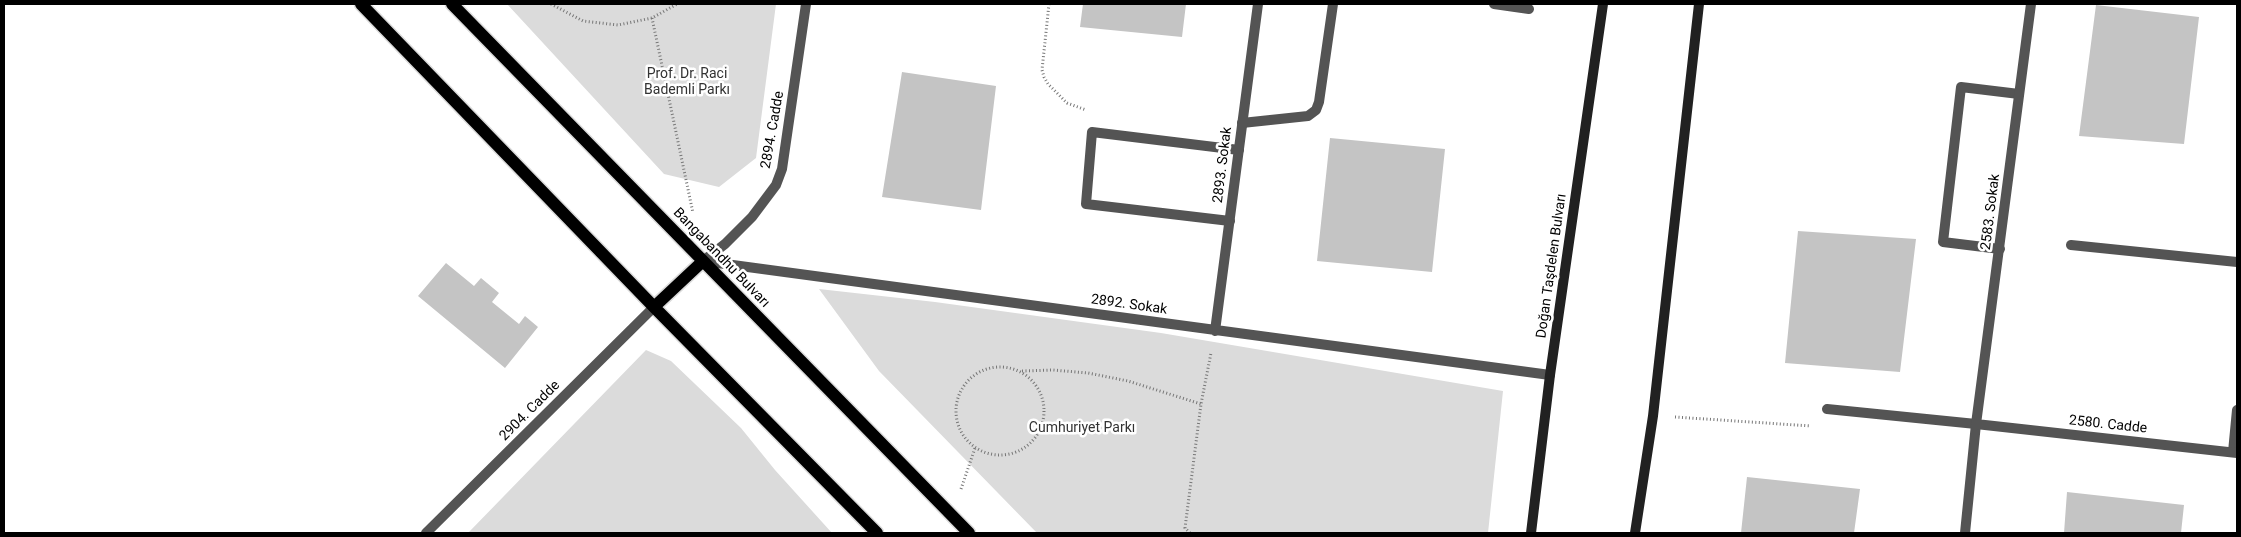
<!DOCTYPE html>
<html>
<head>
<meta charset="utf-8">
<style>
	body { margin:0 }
	#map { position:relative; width:2241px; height:537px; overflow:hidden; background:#fff; font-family:Roboto,sans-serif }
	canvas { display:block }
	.frame { position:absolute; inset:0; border:5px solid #000; pointer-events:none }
</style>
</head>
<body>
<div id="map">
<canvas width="2241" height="537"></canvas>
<div class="frame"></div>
</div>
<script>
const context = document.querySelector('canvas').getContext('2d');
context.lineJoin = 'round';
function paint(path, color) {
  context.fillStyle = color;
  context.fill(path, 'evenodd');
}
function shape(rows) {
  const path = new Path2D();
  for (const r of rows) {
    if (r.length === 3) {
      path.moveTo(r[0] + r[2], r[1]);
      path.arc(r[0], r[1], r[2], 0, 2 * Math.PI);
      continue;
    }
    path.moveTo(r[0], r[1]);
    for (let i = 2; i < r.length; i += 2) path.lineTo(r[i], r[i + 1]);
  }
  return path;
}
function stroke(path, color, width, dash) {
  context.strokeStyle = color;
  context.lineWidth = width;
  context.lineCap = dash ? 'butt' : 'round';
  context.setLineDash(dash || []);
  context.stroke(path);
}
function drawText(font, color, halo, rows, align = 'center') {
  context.font = font + ' Roboto,sans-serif';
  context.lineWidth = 5;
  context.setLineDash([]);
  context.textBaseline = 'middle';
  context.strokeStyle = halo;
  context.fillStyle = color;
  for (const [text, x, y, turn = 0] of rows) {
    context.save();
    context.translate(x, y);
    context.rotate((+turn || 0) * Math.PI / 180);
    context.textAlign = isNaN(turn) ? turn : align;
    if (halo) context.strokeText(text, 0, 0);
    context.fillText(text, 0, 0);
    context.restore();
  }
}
paint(shape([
	[507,4,776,4,756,158,719,187,664,174],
	[819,289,935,302,1161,333,1503,391,1488,533,1037,533,879,371],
	[646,350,671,361,741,428,775,470,832,533,468,533]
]), '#dbdbdb');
paint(shape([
	[1083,4,1186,4,1182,37,1080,27],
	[2096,5,2199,17,2184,144,2079,136],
	[902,72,996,86,981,210,882,197],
	[1330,138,1445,149,1432,272,1317,261],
	[1798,231,1916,239,1900,372,1785,363],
	[446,263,474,286,481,278,499,293,492,302,519,324,525,316,538,327,505,368,418,296],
	[1747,477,1860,489,1854,533,1741,533],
	[2067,492,2184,505,2181,533,2064,533]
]), '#c4c4c4');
const primary = shape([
	[361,4,654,307,877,533],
	[452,4,969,533],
	[654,307,703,261]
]);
stroke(primary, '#dbdbdb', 15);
stroke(shape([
	[551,4,583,21,618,25,652,18,677,4],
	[1049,4,1042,70,1044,77,1048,84,1067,103,1086,110],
	[652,18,693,213],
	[1000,411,44],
	[1022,371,1053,370,1088,373,1128,381,1201,404],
	[1675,417,1811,426],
	[961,489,975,448],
	[1190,533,1185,528,1201,404,1211,353]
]), '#767676', 3, [1, 2.5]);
stroke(shape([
	[1494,4,1529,9],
	[1242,123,1308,116,1316,110,1319,102,1333,4],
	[1230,221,1086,204,1092,132,1239,150],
	[2071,245,2237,262],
	[2000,249,1943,242,1961,87,2019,94],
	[1827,409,1976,424,1965,533],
	[2233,452,2237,410]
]), '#545454', 10);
stroke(shape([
	[2031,4,1976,424,2237,453],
	[703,261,1550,375],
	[703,261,725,244,752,217,776,185,782,169,806,4],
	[1215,331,1258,4],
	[426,533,654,307]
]), '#545454', 10);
stroke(shape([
	[1531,533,1550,375,1603,4],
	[1635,533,1653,416,1699,4]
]), '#212121', 10);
stroke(primary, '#000', 12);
drawText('14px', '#323232', '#fff', [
	["Prof. Dr. Raci",687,74],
	["Bademli Parkı",687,90],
	["Cumhuriyet Parkı",1082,428]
]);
drawText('14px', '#000', '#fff', [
	["2894. Cadde",773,130,-80],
	["2893. Sokak",1223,165,-83],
	["2583. Sokak",1991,212,-83],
	["Bangabandhu Bulvarı",721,258,46],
	["Doğan Taşdelen Bulvarı",1552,266,-82],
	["2892. Sokak",1129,305,8],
	["2904. Cadde",530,411,-45],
	["2580. Cadde",2108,425,6]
]);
</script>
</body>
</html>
